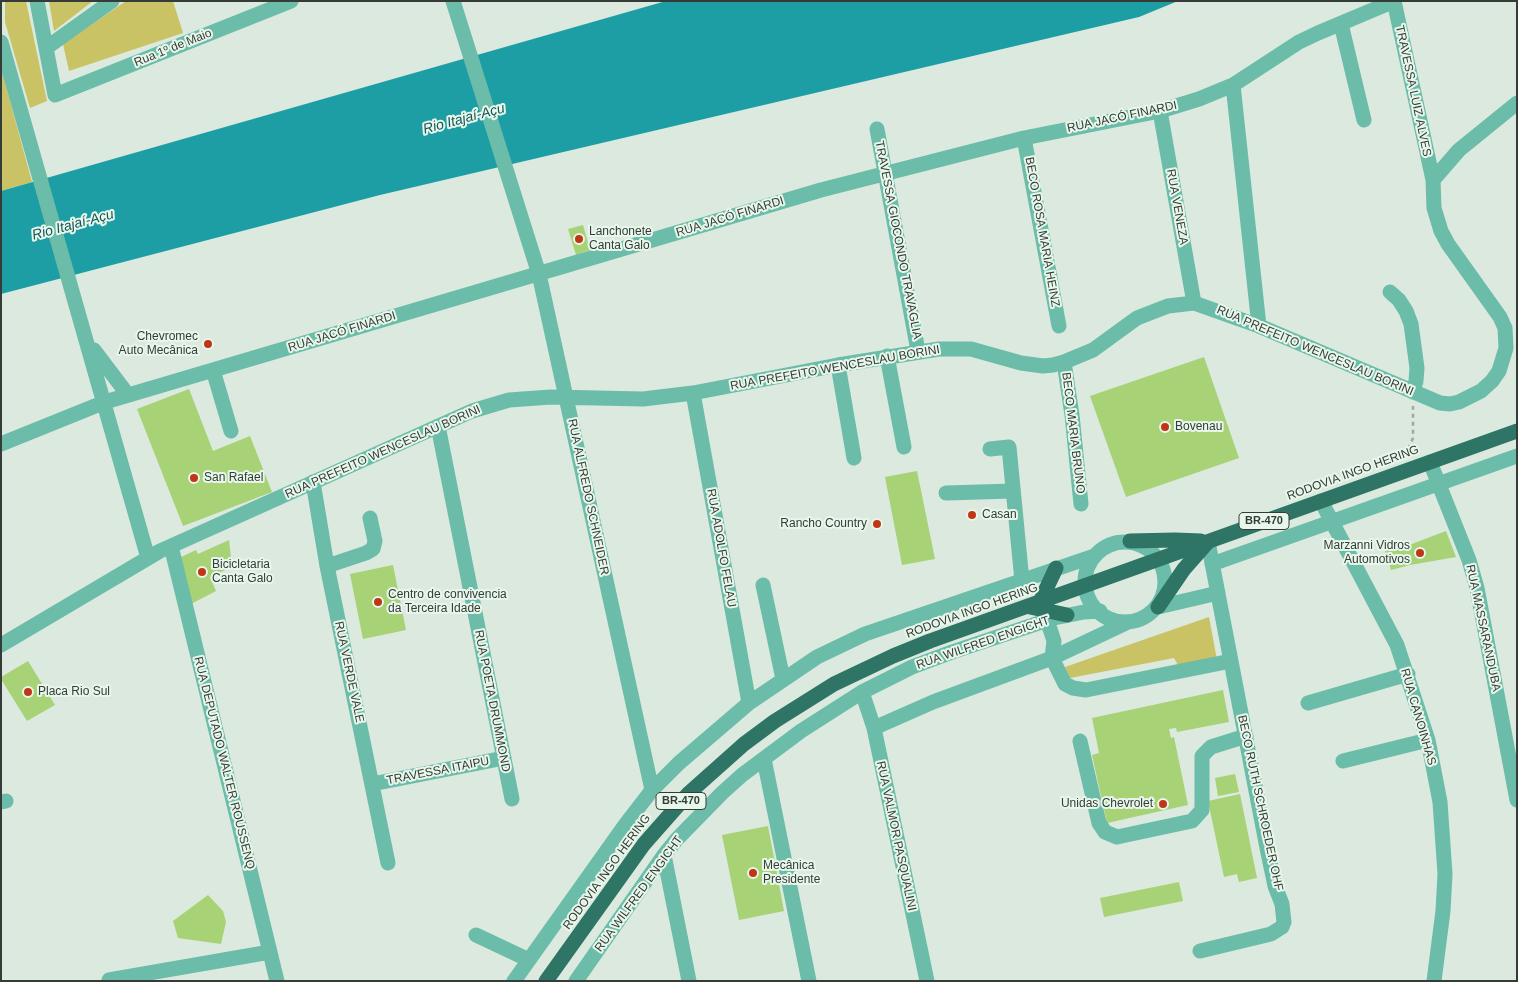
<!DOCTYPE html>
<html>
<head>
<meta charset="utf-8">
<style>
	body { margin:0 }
	#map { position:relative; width:1518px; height:982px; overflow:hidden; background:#dbe9de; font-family:Arial,sans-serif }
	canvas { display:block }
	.frame { position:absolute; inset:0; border:2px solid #353b36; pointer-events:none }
</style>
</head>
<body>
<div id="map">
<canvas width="1518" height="982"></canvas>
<div class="frame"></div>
</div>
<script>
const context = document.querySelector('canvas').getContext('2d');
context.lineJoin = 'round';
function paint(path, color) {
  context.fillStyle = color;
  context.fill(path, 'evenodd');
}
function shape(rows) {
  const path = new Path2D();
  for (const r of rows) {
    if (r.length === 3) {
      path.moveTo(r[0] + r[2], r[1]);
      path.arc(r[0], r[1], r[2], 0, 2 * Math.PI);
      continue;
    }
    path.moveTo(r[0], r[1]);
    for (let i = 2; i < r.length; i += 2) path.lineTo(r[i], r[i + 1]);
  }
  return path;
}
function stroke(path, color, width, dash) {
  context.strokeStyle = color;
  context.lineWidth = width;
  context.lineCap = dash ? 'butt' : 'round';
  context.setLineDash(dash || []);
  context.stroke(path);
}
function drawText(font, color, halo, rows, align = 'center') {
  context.font = font + ' Arial,sans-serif';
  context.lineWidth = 4;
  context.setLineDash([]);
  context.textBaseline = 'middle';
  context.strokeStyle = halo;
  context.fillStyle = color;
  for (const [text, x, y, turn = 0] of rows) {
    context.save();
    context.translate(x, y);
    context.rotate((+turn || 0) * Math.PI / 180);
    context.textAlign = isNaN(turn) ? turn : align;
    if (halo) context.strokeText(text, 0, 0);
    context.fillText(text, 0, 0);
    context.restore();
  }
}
paint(shape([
	[5,1,26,1,47,101,30,108,5,22],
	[49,1,93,1,54,31],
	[126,1,173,1,183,33,69,71,63,44],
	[1,68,32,182,1,191],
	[1209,617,1217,660,1179,667,1174,658,1070,678,1065,667]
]), '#c9c365');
paint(shape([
	[666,1,1178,1,1139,17,380,195,1,294,1,191]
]), '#1c9ea4');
paint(shape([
	[583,225,590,250,576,255,568,229],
	[1204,357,1239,458,1126,497,1090,396],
	[189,389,213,451,250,436,272,492,183,526,137,409],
	[917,471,935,559,902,565,885,477],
	[1446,531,1456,557,1410,565,1391,570,1384,548,1402,541,1404,547],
	[229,540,232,567,210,577,216,591,191,604,179,558,196,550,198,554],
	[393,565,406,630,363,639,350,574],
	[28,661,55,705,27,721,1,679,1,677],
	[1223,690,1229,722,1177,732,1176,728,1169,729,1171,738,1174,737,1188,805,1107,823,1092,755,1099,753,1092,718],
	[1235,774,1239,792,1218,796,1215,778],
	[1240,794,1257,878,1239,882,1237,874,1224,877,1208,801],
	[768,826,784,911,739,920,722,835],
	[1179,882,1183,901,1104,917,1100,898],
	[208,895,223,911,226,922,221,944,178,938,173,921]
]), '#a7d275');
stroke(shape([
	[1405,456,1413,438,1413,406]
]), '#9ea9a0', 2.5, [4, 4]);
stroke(shape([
	[37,1,55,95,291,1],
	[453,1,539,274,652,790],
	[1394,1,1433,180],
	[1341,24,1364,120],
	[1,42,148,558],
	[46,48,112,1],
	[1233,85,1259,326],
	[1160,111,1194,303],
	[877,129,918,351],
	[1024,138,1059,326],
	[1390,292,1399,300,1406,311,1411,324,1417,368,1416,381,1413,392],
	[94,350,128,395],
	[887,356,904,447],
	[1064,362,1072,415,1081,504],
	[838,365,854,458],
	[213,370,231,431],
	[693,393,749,703],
	[438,426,512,799],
	[1,444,105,402,821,190,1024,138,1160,111,1199,99,1233,85,1299,42,1318,33,1394,1],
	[990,449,1009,447,1022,581],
	[1430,462,1469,560,1477,588,1517,800],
	[313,482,327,566,388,863],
	[946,493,1012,491],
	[1321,501,1397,645,1428,740,1440,802,1445,874,1443,911,1434,981],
	[1125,582,40],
	[171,546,277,981],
	[1212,564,1517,456],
	[327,566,366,553,373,549,375,541,370,518],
	[763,585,783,679],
	[1158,607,1218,593],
	[1044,611,1054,641,1052,658,1065,684,1073,688,1086,690,1231,661],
	[1,645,160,551,472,411,509,400,551,397,643,399,693,393,838,365,939,349,971,349,1021,363,1043,366,1053,365,1064,362,1093,350,1137,318,1168,306,1194,303,1259,326,1440,403,1450,404,1459,402,1481,391,1492,381,1499,371,1506,348,1505,328,1500,317,1448,244,1441,231,1434,208,1433,180,1459,150,1517,103],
	[862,692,874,728,927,981],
	[1308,703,1408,674],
	[874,728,933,702,1052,658,1126,623],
	[1080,741,1099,823,1105,832,1117,837,1192,821,1202,810,1202,756,1211,747,1246,736],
	[764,759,809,981],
	[1343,761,1428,740],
	[372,784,504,758],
	[1,802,6,801],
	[664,855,689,981],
	[476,935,529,960],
	[1200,951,1271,934,1282,927,1284,922,1282,904,1275,886,1268,853,1208,542],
	[109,980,270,952],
	[514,981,625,825,652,790,679,763,749,703,817,657,865,634,1094,556],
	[576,981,664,855,677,839,722,793,742,775,801,731,862,692,912,667,952,652,1054,618,1084,612,1100,611]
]), '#6bbca9', 15);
stroke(shape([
	[1130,541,1175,540,1201,541],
	[1040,602,1056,568],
	[1030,607,1067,615],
	[1158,607,1184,569,1207,543],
	[546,981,644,844,689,793,744,744,775,721,834,684,893,656,930,641,1517,431]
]), '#2e7566', 15);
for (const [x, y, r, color] of [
	[579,239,5,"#c13716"],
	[208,344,5,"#c13716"],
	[1165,427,5,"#c13716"],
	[194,478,5,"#c13716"],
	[972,515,5,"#c13716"],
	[877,524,5,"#c13716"],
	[1420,553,5,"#c13716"],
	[202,572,5,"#c13716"],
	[378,602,5,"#c13716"],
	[28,692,5,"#c13716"],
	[1163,804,5,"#c13716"],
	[753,873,5,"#c13716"]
]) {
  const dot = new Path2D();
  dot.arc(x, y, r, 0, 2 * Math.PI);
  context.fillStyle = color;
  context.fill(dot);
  stroke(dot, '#e8f7eb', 2);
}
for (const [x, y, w] of [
	[1264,521,50],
	[681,801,50]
]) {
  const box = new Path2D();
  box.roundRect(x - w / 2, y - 8.5, w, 17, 4);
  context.fillStyle = '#e8f7eb';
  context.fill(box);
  stroke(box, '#353b36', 1);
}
drawText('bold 11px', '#353b36', null, [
	["BR-470",1264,521],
	["BR-470",681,801]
]);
drawText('12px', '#353b36', '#e8f7eb', [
	["Rua 1º de Maio",173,48,-22],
	["TRAVESSA LUIZ ALVES",1413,91,78],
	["RUA JACÓ FINARDI",1122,117,-12],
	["RUA VENEZA",1177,207,80],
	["RUA JACÓ FINARDI",730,217,-17],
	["BECO ROSA MARIA HEINZ",1042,232,80],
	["TRAVESSA GIOCONDO TRAVAGLIA",898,240,79],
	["RUA JACÓ FINARDI",342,332,-17],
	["RUA PREFEITO WENCESLAU BORINI",1315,351,23],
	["RUA PREFEITO WENCESLAU BORINI",835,368,-10],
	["BECO MARIA BRUNO",1073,433,83],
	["RUA PREFEITO WENCESLAU BORINI",383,452,-24],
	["RODOVIA INGO HERING",1353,473,-20],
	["RUA ALFREDO SCHNEIDER",588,497,78],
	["RUA ADOLFO FELAU",721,548,80],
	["RODOVIA INGO HERING",972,611,-20],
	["RUA MASSARANDUBA",1483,628,78],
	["RUA WILFRED ENGICHT",983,643,-19],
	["RUA VERDE VALE",349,672,78],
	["RUA POETA DRUMMOND",492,701,79],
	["RUA CANOINHAS",1418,717,74],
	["RUA DEPUTADO WALTER ROUSSENQ",224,763,76],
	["TRAVESSA ITAIPU",438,771,-11],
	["BECO RUTH SCHROEDER OHF",1260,803,78],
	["RUA VALMOR PASQUALINI",896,836,78],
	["RODOVIA INGO HERING",607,872,-54],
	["RUA WILFRED ENGICHT",639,894,-54]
]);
drawText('12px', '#353b36', '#e8f7eb', [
	["Lanchonete",589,232],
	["Canta Galo",589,246],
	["Chevromec",198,337,"right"],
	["Auto Mecânica",198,351,"right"],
	["Bovenau",1175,427],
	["San Rafael",204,478],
	["Casan",982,515],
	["Rancho Country",867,524,"right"],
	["Marzanni Vidros",1410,546,"right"],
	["Automotivos",1410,560,"right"],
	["Bicicletaria",212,565],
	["Canta Galo",212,579],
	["Centro de convivencia",388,595],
	["da Terceira Idade",388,609],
	["Placa Rio Sul",38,692],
	["Unidas Chevrolet",1153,804,"right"],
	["Mecânica",763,866],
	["Presidente",763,880]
], 'left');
drawText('italic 14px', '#135659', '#e8f7eb', [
	["Rio Itajaí-Açu",464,119,-15],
	["Rio Itajaí-Açu",73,225,-15]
]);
</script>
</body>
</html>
